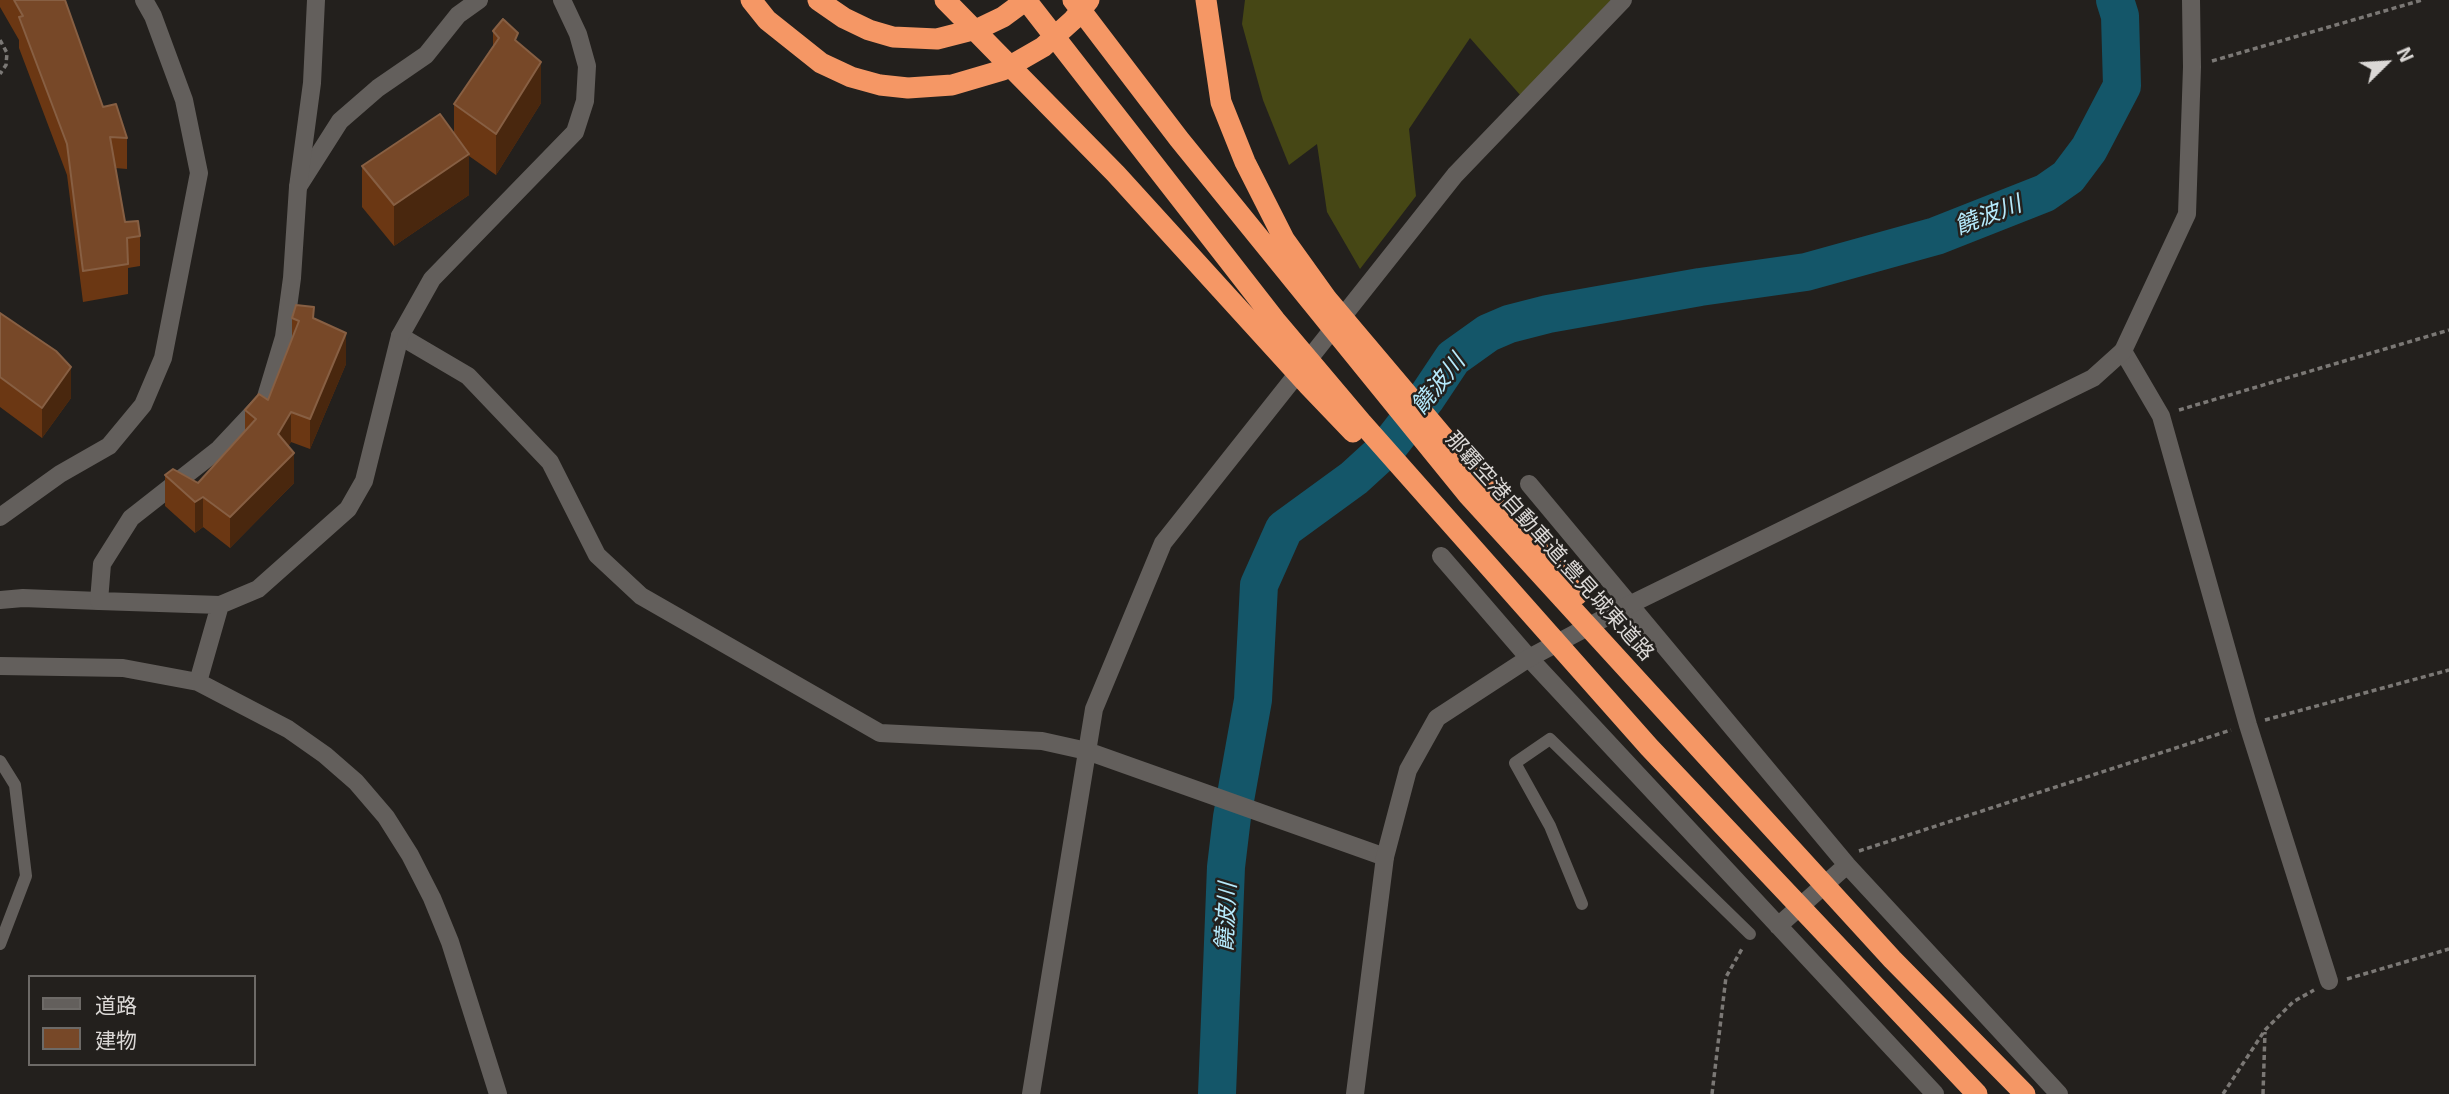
<!DOCTYPE html>
<html>
<head>
<meta charset="utf-8">
<style>
	body { margin:0 }
	#map { position:relative; width:2449px; height:1094px; overflow:hidden; background:#23201d; font-family:"Exo 2","Noto Sans JP",sans-serif }
	canvas { display:block }
	.legend { position:absolute; left:28px; top:975px; width:228px; height:91px; box-sizing:border-box; background:#23201d; border:2px solid #6d6a67; margin:0; padding:9px 12px; list-style:none; font-size:21px; color:#dbd8d6 }
	.legend li { display:flex; align-items:center; gap:14px; height:35px }
	.legend b { width:35px; border:2px solid #6d6a67 }
	.north { position:absolute; left:2351px; top:28px; width:70px; height:70px; -webkit-text-stroke:5px #23201d; paint-order:stroke; rotate:66deg; font-size:19px; font-weight:700; line-height:28px; text-align:center; color:#dbd8d6 }
	.north::after { content:''; display:block; margin:auto; width:24px; height:32px; background:#dbd8d6; clip-path:polygon(50% 0,100% 100%,50% 72%,0 100%) }
</style>
</head>
<body>
<div id="map">
<canvas width="2449" height="1094"></canvas>
<ul class="legend">
<li><b style="height:9px;background:#635f5c"></b>道路</li>
<li><b style="height:19px;background:#774828"></b>建物</li>
</ul>
<div class="north">N</div>
</div>
<script>
const context = document.querySelector('canvas').getContext('2d');
context.lineJoin = 'round';
function paint(path, color) {
  context.fillStyle = color;
  context.fill(path, 'evenodd');
}
function shape(rows) {
  const path = new Path2D();
  for (const r of rows) {
    path.moveTo(r[0], r[1]);
    for (let i = 2; i < r.length; i += 2) path.lineTo(r[i], r[i + 1]);
  }
  return path;
}
function stroke(path, color, width, dash) {
  context.strokeStyle = color;
  context.lineWidth = width;
  context.lineCap = dash ? 'butt' : 'round';
  context.setLineDash(dash || []);
  context.stroke(path);
}
function drawText(font, color, halo, rows, align = 'center') {
  context.font = font + ' "Exo 2","Noto Sans JP",sans-serif';
  context.lineWidth = 5;
  context.setLineDash([]);
  context.textBaseline = 'middle';
  context.strokeStyle = halo;
  context.fillStyle = color;
  for (const [text, x, y, turn = 0] of rows) {
    context.save();
    context.translate(x, y);
    context.rotate((+turn || 0) * Math.PI / 180);
    context.textAlign = isNaN(turn) ? turn : align;
    if (halo) context.strokeText(text, 0, 0);
    context.fillText(text, 0, 0);
    context.restore();
  }
}
paint(shape([
	[1245,0,1611,0,1521,96,1470,38,1409,129,1416,196,1360,269,1327,212,1317,144,1289,165,1263,100,1242,24]
]), '#464715');
stroke(shape([
	[1217,1094,1226,867,1232,817,1253,700,1259,585,1284,529,1354,478,1389,446,1427,397,1453,358,1488,333,1509,324,1548,314,1700,287,1806,272,1936,236,2045,193,2068,177,2089,149,2122,86,2120,16,2115,0]
]), '#145669', 38);
stroke(shape([
	[0,40,7,53,6,65,0,74],
	[2212,61,2422,0],
	[2179,410,2449,330],
	[2265,720,2449,670],
	[1859,851,2231,730],
	[2347,979,2449,949],
	[1712,1094,1726,977,1743,947],
	[2223,1094,2265,1030,2293,1002,2314,990],
	[2263,1094,2265,1032]
]), '#7b7875', 3.5, [5, 3.5]);
stroke(shape([
	[0,761,15,785,26,876,0,944],
	[1582,904,1550,826,1515,763,1550,739,1750,934]
]), '#635f5c', 12);
stroke(shape([
	[298,187,340,121,378,88,426,55,458,15,479,0],
	[400,336,468,376,550,462,597,555,641,596,880,733,1042,741,1087,751,1385,857],
	[2123,351,2161,416,2248,725,2329,981],
	[1529,484,1847,865,2059,1094],
	[0,517,60,474,109,446,143,405,163,358,199,173,184,100,153,16,144,0],
	[1441,556,1529,658,1935,1094],
	[0,600,23,598,99,601],
	[1778,926,1847,865],
	[1031,1094,1094,709,1163,543,1455,175,1623,0]
]), '#635f5c', 18);
stroke(shape([
	[220,605,99,601,102,564,131,518,219,449,265,400,284,337,292,278,298,187,312,83,316,0],
	[0,666,123,668,198,682,288,729,325,755,356,782,386,817,410,855,432,898,450,942,498,1094],
	[198,682,220,605,258,589,348,509,364,481,400,336,432,279,575,132,585,101,587,66,578,34,562,0],
	[1355,1094,1385,857,1408,770,1437,718,1529,658,1629,605,2093,378,2123,351,2187,214,2192,67,2191,0]
]), '#635f5c', 18);
stroke(shape([
	[751,0,767,20,821,63,851,77,880,85,908,88,952,85,1003,70,1043,47,1073,20,1089,0],
	[818,0,844,18,869,30,893,37,937,39,980,28,1003,17,1026,0],
	[945,0,1116,174,1308,385,1353,432],
	[1026,0,1275,320,1362,423,1649,747,1977,1094],
	[1073,0,1179,139,1468,495,1892,959,2025,1094],
	[1206,0,1221,102,1245,162,1284,239,1327,299,1577,595]
]), '#f59765', 21);
paint(shape([
	[0,0,65,0,103,107,127,138,127,169,115,168,125,222,140,236,140,266,128,268,128,294,83,302,67,175,19,48,19,40,0,7],
	[493,31,518,43,541,103,496,175,469,156,469,195,394,246,362,207,362,166,454,133,454,104,493,47],
	[0,313,71,398,42,438,0,407],
	[292,318,314,318,346,364,310,449,291,442,288,446,294,483,230,548,203,527,195,533,165,506,165,475,198,483,245,432,245,410,268,400,292,339]
]), '#6b3713');
paint(shape([
	[541,62,541,103,496,175,496,134],
	[469,154,469,195,394,246,394,205],
	[346,333,346,364,310,449,310,419],
	[71,367,71,398,42,438,42,408],
	[291,412,291,442,278,464,278,434],
	[294,453,294,483,230,548,230,517],
	[203,497,203,527,195,533,195,502]
]), '#49270e');
const building = shape([
	[14,0,65,0,103,107,116,104,127,138,110,137,125,222,138,221,140,236,127,238,128,264,83,271,67,144,19,17,23,16,14,0],
	[503,19,518,33,515,40,541,62,496,134,454,104,499,38,493,31,503,19],
	[440,114,469,154,394,205,362,166,440,114],
	[296,305,314,307,313,318,346,333,310,419,291,412,278,434,294,453,230,517,203,497,195,502,165,475,173,469,198,483,256,419,245,410,259,394,268,400,299,321,292,318,296,305],
	[0,313,56,351,71,367,42,408,0,377,0,313]
]);
paint(building, '#774828');
stroke(building, '#875f43', 2);
drawText('21px', '#dbd8d6', '#23201d', [
	["那覇空港自動車道;豊見城東道路",1550,546,48]
]);
drawText('italic 23px', '#b6eafc', '#23201d', [
	["饒波川",1988,215,-21],
	["饒波川",1438,384,-51],
	["饒波川",1226,917,-87]
]);
</script>
</body>
</html>
